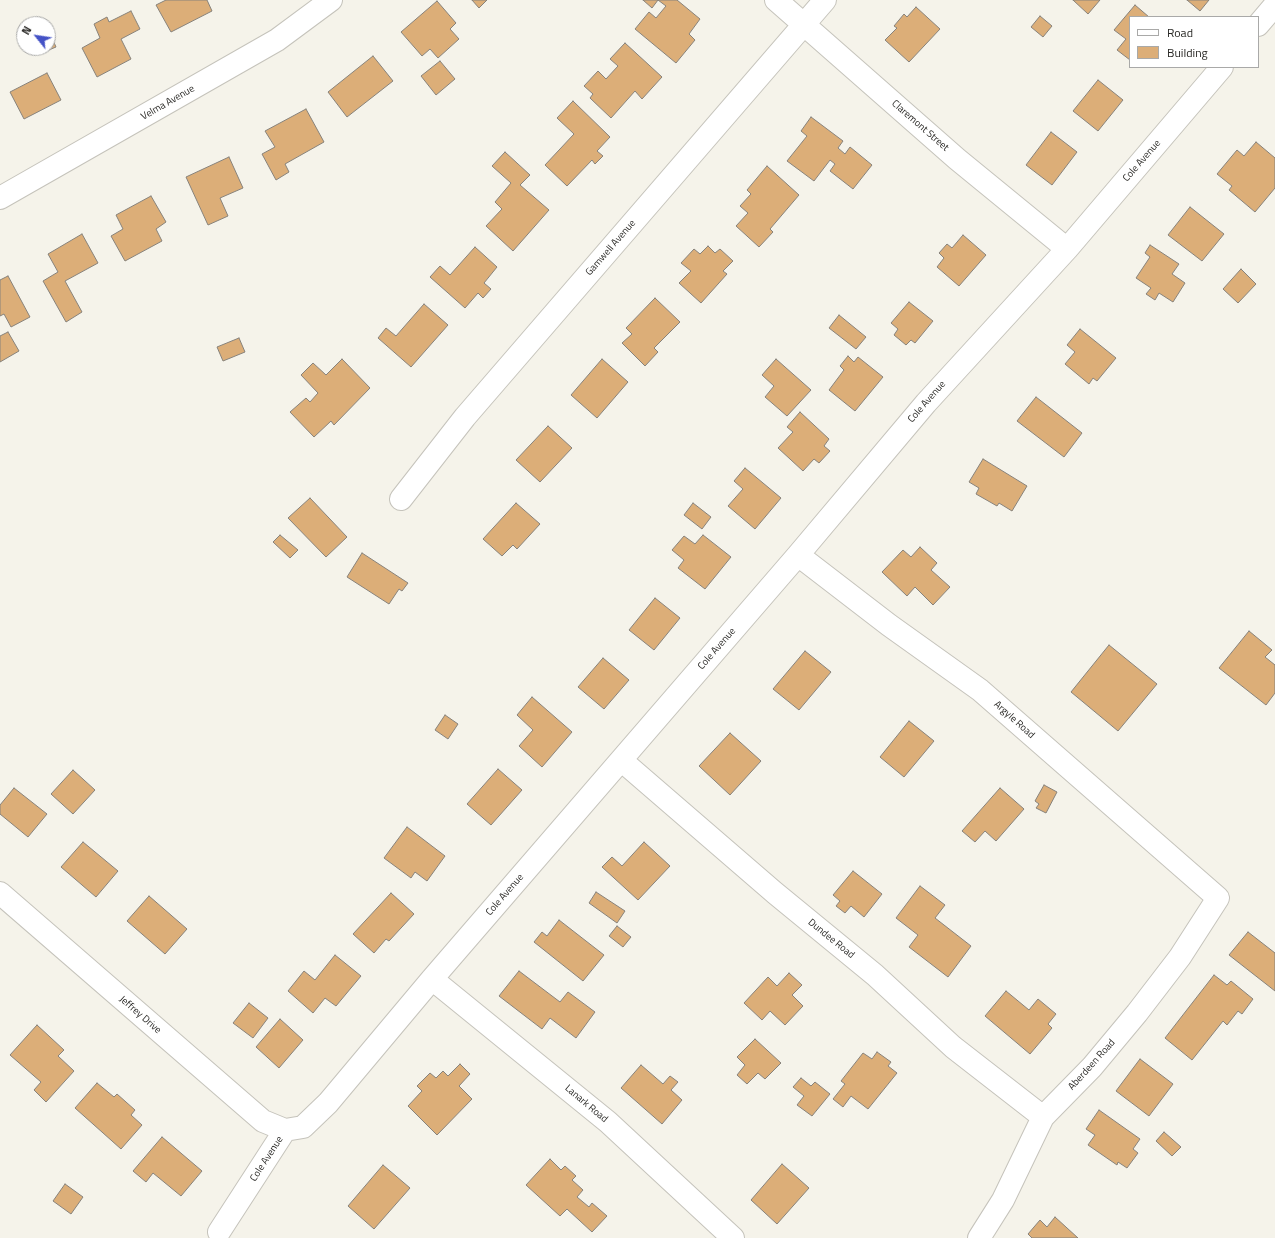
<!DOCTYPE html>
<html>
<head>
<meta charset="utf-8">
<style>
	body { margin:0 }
	#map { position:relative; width:1275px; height:1238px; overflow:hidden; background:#f5f3ea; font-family:"Titillium Web",sans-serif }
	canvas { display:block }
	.legend { position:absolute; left:1129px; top:16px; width:130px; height:52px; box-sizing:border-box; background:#fff; border:1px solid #a9a9a8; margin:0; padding:5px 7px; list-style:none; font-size:12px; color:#292825 }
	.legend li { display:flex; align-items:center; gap:8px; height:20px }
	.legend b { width:20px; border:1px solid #a9a9a8 }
	.north { position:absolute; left:16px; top:16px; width:40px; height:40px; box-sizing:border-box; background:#fff; border:1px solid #a9a9a8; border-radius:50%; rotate:300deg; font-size:11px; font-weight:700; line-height:16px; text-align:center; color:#292825 }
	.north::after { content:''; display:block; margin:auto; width:14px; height:18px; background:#4452c6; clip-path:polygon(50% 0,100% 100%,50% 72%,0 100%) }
</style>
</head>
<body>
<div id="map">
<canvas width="1275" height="1238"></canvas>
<ul class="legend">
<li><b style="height:5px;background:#fff"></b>Road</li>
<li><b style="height:11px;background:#dcae78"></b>Building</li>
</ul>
<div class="north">N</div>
</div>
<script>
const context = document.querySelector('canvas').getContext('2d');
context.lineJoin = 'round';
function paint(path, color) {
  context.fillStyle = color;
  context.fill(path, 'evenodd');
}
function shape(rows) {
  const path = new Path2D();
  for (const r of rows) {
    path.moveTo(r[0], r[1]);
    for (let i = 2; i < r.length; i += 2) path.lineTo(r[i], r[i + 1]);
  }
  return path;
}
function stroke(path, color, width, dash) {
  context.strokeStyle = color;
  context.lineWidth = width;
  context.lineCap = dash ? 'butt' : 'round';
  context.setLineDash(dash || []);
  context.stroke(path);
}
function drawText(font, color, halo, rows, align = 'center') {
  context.font = font + ' "Titillium Web",sans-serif';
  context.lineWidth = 4;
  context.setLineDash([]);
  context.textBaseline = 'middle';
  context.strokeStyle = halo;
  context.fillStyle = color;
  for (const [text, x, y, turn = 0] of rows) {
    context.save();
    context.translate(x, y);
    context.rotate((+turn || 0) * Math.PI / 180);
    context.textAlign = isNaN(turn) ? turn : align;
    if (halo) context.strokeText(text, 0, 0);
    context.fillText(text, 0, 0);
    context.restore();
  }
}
const building = shape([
	[166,0,207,0,212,11,171,32,156,5,166,0],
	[472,0,487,0,479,8,472,0],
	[643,0,677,0,700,19,689,34,695,40,676,63,635,29,649,12,656,18,666,6,658,0,652,8,643,0],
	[1073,0,1100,0,1088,14,1073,0],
	[1187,0,1209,0,1200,11,1187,0],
	[437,1,456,23,450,29,459,39,438,58,430,49,422,56,401,32,437,1],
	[1135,5,1149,17,1130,17,1130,60,1117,50,1126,39,1114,30,1135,5],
	[916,7,940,29,909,62,885,40,897,28,894,26,904,14,907,17,916,7],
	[131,11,140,29,121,39,131,59,97,77,82,48,100,38,94,24,107,17,109,22,131,11],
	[1040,16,1052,26,1043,37,1031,27,1040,16],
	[49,31,56,47,39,54,36,48,48,48,49,31],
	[625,43,662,77,642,99,635,91,611,118,590,98,593,94,584,86,598,71,606,79,618,66,610,59,625,43],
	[373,56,393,81,347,117,328,92,373,56],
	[440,61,455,79,436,95,421,76,440,61],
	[47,73,61,100,24,119,10,92,47,73],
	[1098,80,1123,100,1098,131,1073,111,1098,80],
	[573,101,610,137,597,151,603,156,595,164,592,160,567,186,545,165,574,134,557,118,573,101],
	[306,109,324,142,285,164,289,172,276,180,262,154,275,147,265,131,306,109],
	[811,117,843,141,838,148,845,154,850,147,872,165,853,189,830,171,835,164,830,160,814,181,787,161,807,136,801,131,811,117],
	[1051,132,1077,152,1052,185,1026,165,1051,132],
	[1256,142,1275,158,1275,188,1255,212,1229,190,1232,186,1217,174,1237,150,1244,156,1256,142],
	[505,152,530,175,520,185,549,210,513,251,486,226,502,209,495,202,511,183,492,166,505,152],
	[229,157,243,188,220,198,228,216,208,225,186,177,229,157],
	[767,166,799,195,770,229,773,232,759,247,736,226,748,213,740,206,751,194,747,190,767,166],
	[151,196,166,222,156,229,162,241,125,261,111,236,123,229,116,215,151,196],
	[1190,207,1224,234,1202,261,1168,235,1190,207],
	[82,234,98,263,65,281,82,312,66,322,43,281,58,272,48,254,82,234],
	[963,235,986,255,959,286,937,267,944,258,939,253,947,244,952,248,963,235],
	[1150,245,1179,264,1172,274,1185,283,1173,302,1159,293,1155,300,1146,294,1151,288,1136,278,1150,257,1145,253,1150,245],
	[708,246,715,253,720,249,733,261,723,271,727,274,701,303,679,283,691,271,681,263,694,249,700,254,708,246],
	[475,247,497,267,484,283,491,289,483,298,478,293,465,308,430,277,440,266,450,275,475,247],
	[1241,269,1256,284,1238,303,1223,289,1241,269],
	[8,276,30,317,11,327,4,314,0,316,0,280,8,276],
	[655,298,680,322,654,348,658,352,645,366,622,343,632,334,626,328,655,298],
	[909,302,933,321,915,343,911,340,906,345,894,335,898,329,891,323,909,302],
	[424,304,448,325,411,367,378,338,386,328,396,336,424,304],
	[839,315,866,337,856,349,829,328,839,315],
	[1080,329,1116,358,1097,381,1093,378,1089,384,1065,364,1075,352,1067,345,1080,329],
	[8,332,19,351,0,362,0,336,8,332],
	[239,338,245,352,223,361,217,347,239,338],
	[848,356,854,362,858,357,883,377,855,411,829,390,844,370,840,366,848,356],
	[342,359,370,388,334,425,331,421,314,437,290,412,306,398,310,402,318,393,301,375,313,363,326,375,342,359],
	[602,359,628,382,597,418,571,395,602,359],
	[776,359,811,390,787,416,765,397,774,386,762,375,776,359],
	[1036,397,1082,433,1064,457,1017,421,1036,397],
	[800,412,829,439,824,446,830,451,819,463,814,459,803,471,778,448,793,432,787,427,800,412],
	[548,426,572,448,540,482,516,460,548,426],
	[983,459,1027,486,1012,511,999,503,997,506,976,494,979,488,969,482,983,459],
	[745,468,781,498,755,529,728,506,743,489,734,481,745,468],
	[310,498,347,537,326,557,288,518,310,498],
	[516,503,540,524,517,549,513,545,502,556,483,539,516,503],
	[693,503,711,517,702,529,684,515,693,503],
	[280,535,298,550,290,558,273,542,280,535],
	[703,535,731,557,705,589,678,568,684,560,672,550,684,536,695,544,703,535],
	[920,547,937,563,931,570,950,587,933,605,915,587,907,596,882,572,903,550,911,557,920,547],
	[362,553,408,583,402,591,399,589,389,604,347,577,362,553],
	[655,598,680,618,654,650,629,630,655,598],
	[1249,631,1272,650,1265,657,1275,665,1275,693,1266,705,1219,668,1249,631],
	[1109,645,1157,684,1118,731,1071,692,1109,645],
	[805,651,831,672,799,710,773,689,805,651],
	[603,658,629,680,604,709,578,687,603,658],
	[532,697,572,732,542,767,519,746,533,730,517,715,532,697],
	[445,715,458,724,448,739,435,730,445,715],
	[909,721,934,741,904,777,880,757,909,721],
	[730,733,761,761,730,795,699,766,730,733],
	[498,769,522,790,491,825,467,804,498,769],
	[73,770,95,790,73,814,51,794,73,770],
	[1044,785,1057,792,1046,813,1036,808,1039,804,1035,801,1044,785],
	[14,788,47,814,28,837,0,814,0,805,14,788],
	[1000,788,1024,809,996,841,985,831,975,842,962,831,1000,788],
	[407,827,445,856,427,881,415,872,411,878,384,858,407,827],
	[83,842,118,871,96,897,61,867,83,842],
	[644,842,670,866,638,900,602,867,612,857,622,866,644,842],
	[853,871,882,894,864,917,851,906,845,913,836,906,840,901,833,895,853,871],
	[920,886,945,905,935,918,971,946,948,977,909,947,918,935,896,918,920,886],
	[596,892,625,911,617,923,589,903,596,892],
	[391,893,414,914,389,941,386,939,374,953,353,934,391,893],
	[149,896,187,929,165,954,127,921,149,896],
	[559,920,604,955,583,981,534,942,542,932,547,936,559,920],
	[617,926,631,937,623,947,609,936,617,926],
	[1248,932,1275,953,1275,991,1229,955,1248,932],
	[335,955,361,976,336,1006,325,998,313,1013,288,991,304,971,315,980,335,955],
	[519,971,560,1002,568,992,595,1012,576,1038,550,1018,542,1029,499,996,519,971],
	[789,973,802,985,792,995,803,1006,785,1025,770,1011,762,1020,744,1003,768,977,777,986,789,973],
	[1214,975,1227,985,1231,981,1253,999,1242,1014,1238,1011,1227,1025,1223,1021,1192,1060,1165,1038,1214,975],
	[1006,991,1029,1010,1038,999,1056,1014,1048,1024,1052,1028,1030,1054,985,1016,1006,991],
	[249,1003,268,1018,253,1038,233,1023,249,1003],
	[280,1019,303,1040,279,1068,256,1047,280,1019],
	[37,1025,64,1050,58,1056,74,1071,46,1102,34,1090,41,1082,10,1055,37,1025],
	[755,1039,781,1063,765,1079,758,1073,747,1084,737,1075,745,1065,737,1057,755,1039],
	[877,1052,891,1062,888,1066,897,1073,868,1109,851,1096,843,1107,833,1099,845,1084,841,1081,863,1053,872,1059,877,1052],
	[1140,1059,1173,1084,1149,1116,1116,1091,1140,1059],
	[460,1064,470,1074,459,1086,472,1099,437,1135,408,1106,422,1091,417,1086,430,1073,436,1078,443,1071,448,1076,460,1064],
	[641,1065,663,1084,670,1076,678,1082,671,1090,682,1100,662,1124,621,1088,641,1065],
	[801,1078,811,1086,815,1082,830,1094,812,1116,797,1105,804,1096,793,1087,801,1078],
	[97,1083,114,1097,117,1094,135,1110,131,1115,142,1125,121,1149,75,1108,97,1083],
	[1099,1110,1140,1139,1133,1149,1138,1153,1127,1168,1118,1162,1117,1165,1088,1145,1095,1135,1086,1129,1099,1110],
	[1164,1132,1181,1147,1172,1156,1156,1141,1164,1132],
	[162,1137,202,1171,181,1196,153,1173,146,1182,133,1171,162,1137],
	[550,1159,561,1170,565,1166,576,1176,572,1180,583,1190,577,1197,589,1207,592,1203,607,1216,592,1232,567,1209,560,1216,526,1185,550,1159],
	[782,1164,809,1188,777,1224,751,1200,782,1164],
	[383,1165,410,1188,374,1229,348,1206,383,1165],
	[65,1184,83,1197,71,1214,53,1201,65,1184],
	[1055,1217,1078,1238,1032,1238,1028,1234,1040,1220,1047,1227,1055,1217]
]);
paint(building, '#dcae78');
stroke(building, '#87827b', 1);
const minor = shape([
	[776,0,957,159,1067,249],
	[1258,25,1275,5],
	[0,198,277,40,331,0],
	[401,499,465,417,825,0],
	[798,555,889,625,980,690,1218,898,1180,957,1137,1013,1092,1067,1043,1117,1003,1200,979,1238],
	[621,760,775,893,875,975,953,1047,1043,1117],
	[0,893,263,1121,285,1130],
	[432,979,608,1122,733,1238],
	[219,1232,285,1130,303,1127,328,1103,432,979,798,555,926,403,1067,249,1222,67]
]);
stroke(minor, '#c5c3bb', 24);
stroke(minor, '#fff', 22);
drawText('10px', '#292825', '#fff', [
	["Velma Avenue",168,103,-30],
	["Claremont Street",920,126,41],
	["Cole Avenue",1142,161,-49],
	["Gamwell Avenue",611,248,-49],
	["Cole Avenue",927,402,-49],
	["Cole Avenue",717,649,-49],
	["Argyle Road",1014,720,42],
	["Cole Avenue",505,895,-49],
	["Dundee Road",831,939,39],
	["Jeffrey Drive",140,1015,41],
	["Aberdeen Road",1092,1065,-48],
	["Lanark Road",586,1104,40],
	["Cole Avenue",267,1159,-57]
]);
</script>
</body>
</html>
